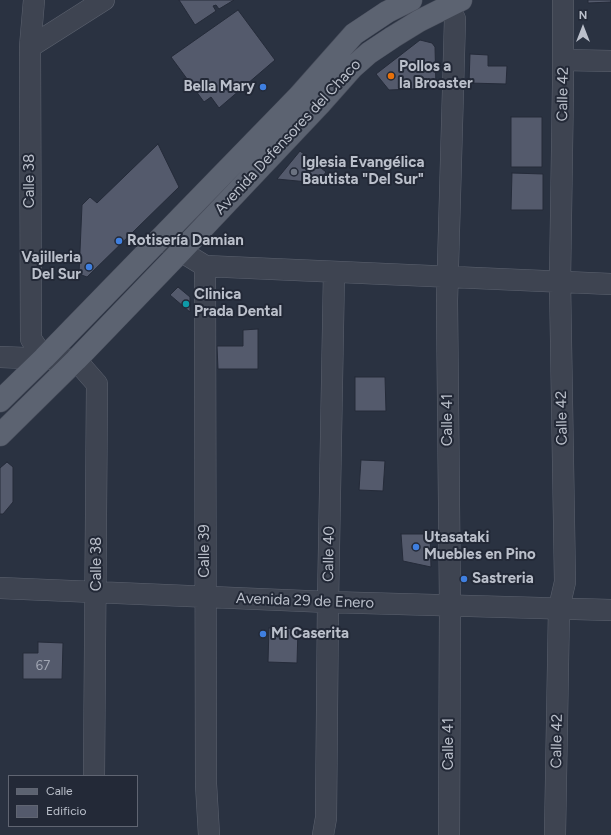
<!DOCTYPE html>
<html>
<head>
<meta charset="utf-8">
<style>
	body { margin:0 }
	#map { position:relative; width:611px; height:835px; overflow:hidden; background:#2a3241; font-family:Figtree,sans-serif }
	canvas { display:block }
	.legend { position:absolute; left:8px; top:775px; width:130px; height:52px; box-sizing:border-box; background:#232937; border:1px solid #606572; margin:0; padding:5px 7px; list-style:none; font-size:12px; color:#bbc0cb }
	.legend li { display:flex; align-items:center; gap:8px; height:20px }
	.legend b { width:20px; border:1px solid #606572 }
	.north { position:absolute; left:563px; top:8px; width:40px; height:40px; -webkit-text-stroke:3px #232937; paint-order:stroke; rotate:0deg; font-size:11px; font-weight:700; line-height:16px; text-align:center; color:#bbc0cb }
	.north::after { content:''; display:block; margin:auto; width:14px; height:18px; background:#bbc0cb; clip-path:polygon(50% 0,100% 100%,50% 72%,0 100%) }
</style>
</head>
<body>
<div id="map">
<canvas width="611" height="835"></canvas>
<ul class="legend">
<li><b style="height:5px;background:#5c6371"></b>Calle</li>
<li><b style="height:11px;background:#545a6c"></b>Edificio</li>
</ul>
<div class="north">N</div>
</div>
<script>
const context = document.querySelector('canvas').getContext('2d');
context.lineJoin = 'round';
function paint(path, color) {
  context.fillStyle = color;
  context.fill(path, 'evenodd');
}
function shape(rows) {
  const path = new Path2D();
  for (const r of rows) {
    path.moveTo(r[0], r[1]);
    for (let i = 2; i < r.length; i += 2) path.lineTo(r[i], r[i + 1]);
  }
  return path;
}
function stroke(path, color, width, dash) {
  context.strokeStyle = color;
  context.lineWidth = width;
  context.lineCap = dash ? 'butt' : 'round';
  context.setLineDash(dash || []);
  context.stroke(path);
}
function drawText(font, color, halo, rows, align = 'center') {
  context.font = font + ' Figtree,sans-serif';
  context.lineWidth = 4;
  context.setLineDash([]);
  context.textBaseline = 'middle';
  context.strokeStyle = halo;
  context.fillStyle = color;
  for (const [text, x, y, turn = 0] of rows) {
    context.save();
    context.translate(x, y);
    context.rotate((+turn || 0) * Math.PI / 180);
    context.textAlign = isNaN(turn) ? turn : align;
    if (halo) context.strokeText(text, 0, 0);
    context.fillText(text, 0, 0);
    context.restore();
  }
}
const building = shape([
	[179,0,234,0,219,9,216,5,213,6,216,11,195,25,179,0],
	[588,0,611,0,611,2,588,3,588,0],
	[238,10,275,60,219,108,211,97,204,102,171,57,238,10],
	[420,40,432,43,435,47,436,88,389,90,376,74,420,40],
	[470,54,488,55,488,66,507,66,506,84,469,83,470,54],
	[511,117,542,117,542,167,511,167,511,117],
	[158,144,179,187,87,277,79,274,82,205,90,197,97,203,158,144],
	[300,151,326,172,318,183,277,179,300,151],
	[512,173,543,174,543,210,511,210,512,173],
	[178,287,190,297,190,312,170,295,178,287],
	[258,329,258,369,218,369,217,346,243,346,243,330,258,329],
	[355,377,385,377,386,411,355,411,355,377],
	[361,460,385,461,383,491,359,490,361,460],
	[7,462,13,467,13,502,3,514,0,514,0,468,7,462],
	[401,534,430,534,431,567,403,561,401,534],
	[269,628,298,629,297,663,268,662,269,628],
	[38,642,63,643,62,679,23,679,23,653,38,653,38,642]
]);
paint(building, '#545a6c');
stroke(building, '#252b39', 1);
const minor = shape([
	[34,0,30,47,31,339,44,358],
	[449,6,455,19,447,301,450,605,449,835],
	[30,47,104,0],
	[564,60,611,61],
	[161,239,205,266,611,284],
	[205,266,206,784,209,835],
	[0,357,76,360,97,384,94,776],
	[0,588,328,602,611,610],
	[323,835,326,818,328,602,334,272],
	[555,835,559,608,565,582,560,281,563,85,563,0]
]);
const primary = shape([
	[0,401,44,358,299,96,354,34,387,12,411,0],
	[0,435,76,360,181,251,320,104,352,68,369,53,393,37,419,21,461,0]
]);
stroke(minor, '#5c626f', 22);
stroke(primary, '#484d5b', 23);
stroke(minor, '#3e4451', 21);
stroke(primary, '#5c6371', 22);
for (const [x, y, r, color] of [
	[391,76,4,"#e8710a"],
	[263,87,4,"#3f7fe0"],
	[294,172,4,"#6b7280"],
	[119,241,4,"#3f7fe0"],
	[89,267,4,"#3f7fe0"],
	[186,304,4,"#0f9aa8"],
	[416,547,4,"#3f7fe0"],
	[464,579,4,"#3f7fe0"],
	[263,634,4,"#3f7fe0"]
]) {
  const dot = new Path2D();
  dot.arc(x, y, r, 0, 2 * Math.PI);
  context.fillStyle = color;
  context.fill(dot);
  stroke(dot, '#232937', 1.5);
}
drawText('13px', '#a1a6b3', null, [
	["67",43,666]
]);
drawText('bold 15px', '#bbc0cb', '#232937', [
	["Pollos a",399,67],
	["la Broaster",399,84],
	["Bella Mary",255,87,"right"],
	["Iglesia Evangélica",302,163],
	["Bautista \"Del Sur\"",302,180],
	["Rotisería Damian",127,241],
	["Vajilleria",81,258,"right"],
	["Del Sur",81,275,"right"],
	["Clinica",194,295],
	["Prada Dental",194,312],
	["Utasataki",424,538],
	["Muebles en Pino",424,555],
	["Sastreria",472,579],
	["Mi Caserita",271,634]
], 'left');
drawText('15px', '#bbc0cb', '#232937', [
	["Calle 42",563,94,-89],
	["Avenida Defensores del Chaco",288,137,-47],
	["Calle 38",30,181,-90],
	["Calle 42",562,418,-91],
	["Calle 41",448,420,-90],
	["Calle 39",205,551,-90],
	["Calle 40",329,554,-89],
	["Calle 38",97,564,-90],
	["Avenida 29 de Enero",305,601,2],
	["Calle 42",557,741,-89],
	["Calle 41",449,744,-90]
]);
</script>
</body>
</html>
